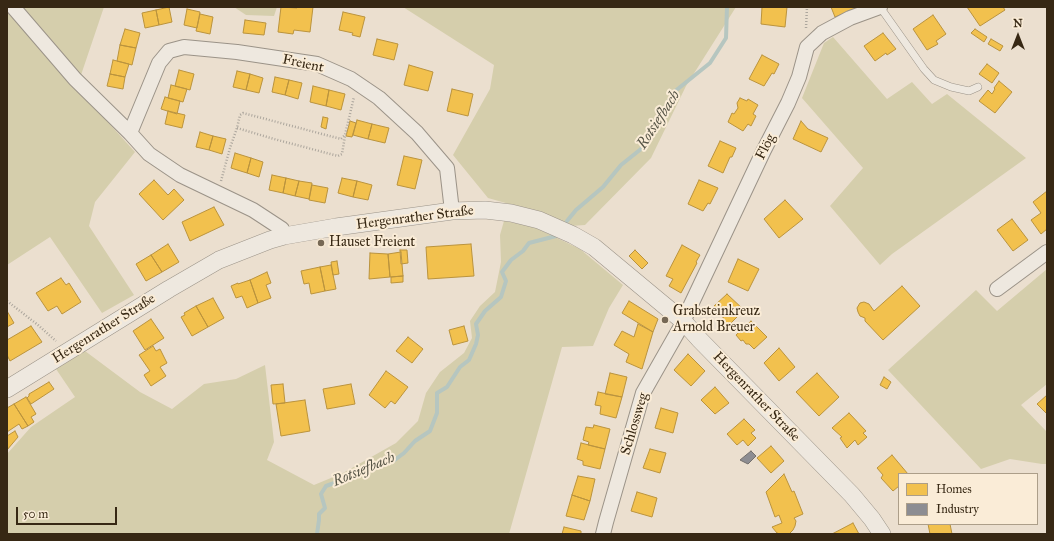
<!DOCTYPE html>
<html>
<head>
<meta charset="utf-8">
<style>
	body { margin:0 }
	#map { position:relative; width:1054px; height:541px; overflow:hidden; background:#ebdfcf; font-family:"IM FELL Great Primer",serif }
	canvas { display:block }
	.frame { position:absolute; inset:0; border:8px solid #372814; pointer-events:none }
	.legend { position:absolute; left:898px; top:473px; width:140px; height:52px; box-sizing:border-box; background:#faecd7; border:1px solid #ac9e89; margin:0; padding:5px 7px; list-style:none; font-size:12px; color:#372814 }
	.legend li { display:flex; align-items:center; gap:8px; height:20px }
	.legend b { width:20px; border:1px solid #ac9e89 }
	.north { position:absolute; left:998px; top:16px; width:40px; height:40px; -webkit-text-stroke:3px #faecd7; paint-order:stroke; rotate:0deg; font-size:11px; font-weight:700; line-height:16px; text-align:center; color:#372814 }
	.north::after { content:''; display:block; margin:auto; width:14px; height:18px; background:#372814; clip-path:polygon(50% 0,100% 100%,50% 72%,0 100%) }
	.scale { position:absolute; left:16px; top:507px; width:101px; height:18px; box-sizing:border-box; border:2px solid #372814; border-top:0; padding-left:5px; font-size:12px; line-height:14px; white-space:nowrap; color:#372814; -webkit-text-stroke:3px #faecd7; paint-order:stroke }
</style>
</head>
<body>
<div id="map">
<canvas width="1054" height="541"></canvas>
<div class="frame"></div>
<ul class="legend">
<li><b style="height:11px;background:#f2c14e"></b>Homes</li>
<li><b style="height:11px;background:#8d8d92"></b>Industry</li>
</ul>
<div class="north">N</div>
<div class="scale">50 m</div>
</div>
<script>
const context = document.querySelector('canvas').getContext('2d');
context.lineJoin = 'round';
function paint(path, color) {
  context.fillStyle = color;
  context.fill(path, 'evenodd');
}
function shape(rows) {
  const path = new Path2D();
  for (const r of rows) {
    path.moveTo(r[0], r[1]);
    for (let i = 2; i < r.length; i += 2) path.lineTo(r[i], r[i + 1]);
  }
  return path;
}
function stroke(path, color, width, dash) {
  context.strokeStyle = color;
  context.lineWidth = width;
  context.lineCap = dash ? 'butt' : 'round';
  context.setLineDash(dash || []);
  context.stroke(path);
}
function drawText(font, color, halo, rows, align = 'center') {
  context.font = font + ' "IM FELL Great Primer",serif';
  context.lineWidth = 4;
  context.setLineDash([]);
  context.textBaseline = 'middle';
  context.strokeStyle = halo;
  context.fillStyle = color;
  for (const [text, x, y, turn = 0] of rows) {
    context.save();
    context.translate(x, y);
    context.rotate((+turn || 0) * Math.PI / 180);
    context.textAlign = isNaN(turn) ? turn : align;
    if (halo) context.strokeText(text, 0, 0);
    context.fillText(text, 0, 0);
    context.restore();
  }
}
paint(shape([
	[7,7,76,87,135,152,95,202,89,226,134,295,102,313,50,237,7,265],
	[20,7,104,7,81,75],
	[234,7,277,7,274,16,246,15],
	[403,7,736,7,686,86,651,158,585,225,570,226,534,211,488,198,453,155,490,89,494,65],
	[833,37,887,99,912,82,932,104,947,94,1026,158,892,254,880,265,830,206,863,168,802,98,824,43],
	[504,221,532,226,580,249,623,285,609,308,593,346,562,347,509,534,7,534,7,454,31,427,75,397,56,369,85,351,140,392,172,409,204,384,236,379,265,365,274,442,267,460,314,485,343,473,396,443,418,421,426,393,440,372,464,353,472,338,470,321,480,306,495,292,501,262,500,235],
	[1047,269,1047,384,1021,405,1047,432,1047,464,1042,464,1010,459,981,469,888,370,976,290,997,311]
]), '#d5ceac');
const homes = shape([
	[169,7,172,22,159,25,156,10,169,7],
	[281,7,297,8,297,7,313,7,310,32,294,30,293,34,278,32,281,7],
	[762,7,787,7,785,27,761,24,762,7],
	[831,7,860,7,835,17,831,7],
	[967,7,1003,7,1005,10,980,26,967,7],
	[187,9,200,12,197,28,184,25,187,9],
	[156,10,159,25,145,28,142,13,156,10],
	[343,12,365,17,360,37,352,35,353,33,339,30,343,12],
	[200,14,213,17,210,34,196,31,200,14],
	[933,15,946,34,936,41,938,44,927,50,913,29,933,15],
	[245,20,266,23,264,35,243,33,245,20],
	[125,29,140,33,136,48,120,45,125,29],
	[975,29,987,37,984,42,971,33,975,29],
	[883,33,896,49,887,55,886,53,875,61,864,46,883,33],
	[377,39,398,44,394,60,373,55,377,39],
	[991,39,1003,46,1000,51,988,44,991,39],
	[120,45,136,48,132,65,117,61,120,45],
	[762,55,779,64,774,74,772,73,764,86,749,79,762,55],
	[113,60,129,64,125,77,110,74,113,60],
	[987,64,999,73,992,83,979,74,987,64],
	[409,65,433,72,428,91,404,85,409,65],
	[179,70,194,74,190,90,175,86,179,70],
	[237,71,250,74,246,90,233,87,237,71],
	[110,74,125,77,123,89,107,86,110,74],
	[250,74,263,78,259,93,246,90,250,74],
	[275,77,289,80,285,95,272,92,275,77],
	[289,80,302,83,298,99,285,95,289,80],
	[999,81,1012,92,995,113,979,101,988,90,992,94,995,89,994,88,999,81],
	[171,85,187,89,183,102,168,98,171,85],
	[313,86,329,90,326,106,310,102,313,86],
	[452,89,473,94,468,116,447,111,452,89],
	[329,90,345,94,341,110,326,106,329,90],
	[165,97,180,101,177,114,161,109,165,97],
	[740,98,747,101,748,99,758,105,753,114,756,116,751,126,748,124,743,131,728,122,732,113,734,114,738,108,737,103,740,98],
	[168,111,185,115,182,128,165,124,168,111],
	[323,117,328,118,326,129,321,127,323,117],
	[357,120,372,124,368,139,353,135,357,120],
	[350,121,356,123,352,137,346,136,350,121],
	[801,121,808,129,828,138,821,152,793,139,801,121],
	[372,124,389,128,385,143,368,139,372,124],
	[200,132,213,136,209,150,196,147,200,132],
	[213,136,226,139,222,154,209,150,213,136],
	[720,141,736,148,732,157,730,157,723,173,708,166,720,141],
	[235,153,251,158,247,173,231,168,235,153],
	[404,156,422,160,415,189,397,185,404,156],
	[251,158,263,162,259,177,247,173,251,158],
	[272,175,286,178,283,193,269,190,272,175],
	[286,178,299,181,295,196,283,193,286,178],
	[342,178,357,181,353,197,338,193,342,178],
	[154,180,168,195,174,189,184,200,163,220,139,194,154,180],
	[699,180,718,188,710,204,708,203,703,211,688,204,699,180],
	[299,181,312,183,309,199,295,196,299,181],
	[357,181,372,185,368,200,353,197,357,181],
	[312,185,328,188,325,203,309,200,312,185],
	[1047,191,1047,229,1041,234,1031,220,1041,213,1033,202,1047,191],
	[785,200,803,219,779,238,764,219,785,200],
	[214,207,224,225,190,241,182,222,214,207],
	[1012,219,1028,240,1013,251,997,230,1012,219],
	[168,244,179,262,162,272,151,255,168,244],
	[471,244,474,276,428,279,426,247,471,244],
	[682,245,700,255,696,262,697,263,681,293,669,286,673,279,666,276,682,245],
	[400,250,407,250,408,263,401,264,400,250],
	[635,250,648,263,642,269,629,256,635,250],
	[401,252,403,276,390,277,388,254,401,252],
	[370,253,388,254,390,277,369,279,370,253],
	[151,255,162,272,146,281,136,264,151,255],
	[738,259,759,269,748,291,728,282,738,259],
	[337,261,339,274,333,275,331,262,337,261],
	[331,265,336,289,325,291,320,267,331,265],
	[320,267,325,291,311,294,309,283,304,284,301,271,320,267],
	[267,272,271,283,266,285,271,298,258,303,250,280,267,272],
	[403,276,403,282,391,283,391,277,403,276],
	[61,278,66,285,69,283,81,302,62,314,57,306,48,311,36,293,61,278],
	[250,280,258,303,247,308,242,296,236,298,231,286,238,283,238,284,250,280],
	[902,286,920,306,883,340,865,321,865,318,860,316,858,312,857,308,860,303,864,302,869,304,874,311,902,286],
	[727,294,744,310,728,326,721,319,724,317,714,306,727,294],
	[213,298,224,318,208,327,196,306,213,298],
	[629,301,658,319,653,332,622,313,629,301],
	[196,306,208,327,192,336,181,317,185,315,184,313,196,306],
	[7,311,14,323,7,327,7,311],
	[151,319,164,338,145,350,133,331,151,319],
	[751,321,767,337,754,349,749,344,746,344,743,340,741,341,736,335,751,321],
	[638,324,653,332,642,369,626,362,629,354,614,345,622,331,634,337,638,324],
	[31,326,42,342,10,361,7,355,7,340,31,326],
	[464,326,468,341,453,345,449,330,464,326],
	[408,337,423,349,412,363,396,351,408,337],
	[153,346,156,351,160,349,167,363,160,367,166,376,151,386,144,375,150,371,139,355,153,346],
	[779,348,795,367,779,381,764,363,779,348],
	[688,354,705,371,691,386,674,370,688,354],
	[386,371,408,387,395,404,391,401,385,408,369,395,386,371],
	[610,373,627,377,622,397,605,394,610,373],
	[817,373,839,397,819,416,796,392,817,373],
	[884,377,891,382,887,389,880,385,884,377],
	[49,382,54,389,31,404,27,398,29,396,29,394,49,382],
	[283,384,285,403,273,404,271,385,283,384],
	[351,384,355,404,327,409,323,389,351,384],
	[715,387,729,403,715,414,701,400,715,387],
	[598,392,622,397,616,418,600,414,601,406,595,405,598,392],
	[1047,395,1047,414,1037,404,1047,395],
	[26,397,36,414,31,417,34,422,28,426,14,404,26,397],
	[305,400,310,431,281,436,276,404,305,400],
	[14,404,28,426,22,429,19,424,7,432,7,408,14,404],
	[661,408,678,413,673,433,655,428,661,408],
	[849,413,866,431,863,433,867,437,858,445,855,440,847,448,840,438,842,437,832,428,849,413],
	[744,419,755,430,751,433,756,438,748,446,743,440,737,445,727,434,744,419],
	[594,425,610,429,605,449,588,445,589,442,583,440,586,427,593,428,594,425],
	[15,431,18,437,7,450,7,436,15,431],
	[581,443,605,449,600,469,583,465,583,461,577,459,581,443],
	[771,446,784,461,771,473,757,458,771,446],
	[650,449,666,453,660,473,643,468,650,449],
	[892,455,908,474,899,474,899,486,893,491,881,478,883,475,877,468,892,455],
	[784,474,792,492,794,491,803,514,794,518,796,521,795,526,793,530,789,534,780,534,777,533,772,527,782,523,779,515,775,517,766,492,784,474],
	[578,476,595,479,590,501,572,495,578,476],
	[637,492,657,498,652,517,631,511,637,492],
	[572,495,590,501,584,520,566,516,572,495],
	[853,523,859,534,832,534,853,523],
	[928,524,950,524,952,534,930,534,928,524],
	[564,527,581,531,581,534,562,534,564,527]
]);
paint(homes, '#f2c14e');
stroke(homes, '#ba933d', 1);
const industry = shape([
	[751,451,756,456,748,464,740,460,751,451]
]);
paint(industry, '#8d8d92');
stroke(industry, '#736f6c', 1);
stroke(shape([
	[567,221,576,210,603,187,621,165,641,149,674,92,710,63,726,38,727,7],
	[317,534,319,520,319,514,325,508,321,494,326,486,351,477,364,467,392,462,404,453,415,441,430,431,437,413,437,393,447,387,460,367,469,360,476,344,478,335,476,324,485,311,501,297,506,281,502,272,511,260,523,251,529,243,556,236]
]), '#b6c6c0', 4);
const service = shape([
	[880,7,924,69,934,80,951,87,969,91,978,87]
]);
const minor = shape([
	[13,7,75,79,130,133,149,154,180,175,253,210,282,229,284,236],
	[130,133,159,63,169,51,184,47,237,52,317,64,351,79,379,98,417,133,447,168,452,211],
	[997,289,1047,252],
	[603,534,606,522,643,393,680,328,764,150,788,103,799,77,807,47,822,33,850,18,880,7]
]);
const tertiary = shape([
	[7,389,169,289,219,260,270,240,284,236,336,227,452,211,485,210,511,213,539,220,573,235,594,247,683,321,700,340,852,495,872,519,882,534]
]);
stroke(service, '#9b9388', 8);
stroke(minor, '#9b9388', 16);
stroke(tertiary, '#9b9388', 18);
stroke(shape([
	[806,28,807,7],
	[237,128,274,139,338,156,342,154,345,136],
	[221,181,230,148,237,128,240,115,243,113,341,139,345,135,354,97],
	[7,301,38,325,56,341]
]), '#aca69d', 2.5, [1, 2]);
stroke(service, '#eee8df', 7);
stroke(minor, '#eee8df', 14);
stroke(tertiary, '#eee8df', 17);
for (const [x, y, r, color] of [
	[321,243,4,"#766855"],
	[665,320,4,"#766855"]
]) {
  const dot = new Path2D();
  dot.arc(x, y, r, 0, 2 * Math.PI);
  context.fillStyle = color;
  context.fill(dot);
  stroke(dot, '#faecd7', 1.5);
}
drawText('14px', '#372814', '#faecd7', [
	["Freient",303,64,12],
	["Flög",766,147,-63],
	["Hergenrather Straße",415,218,-7],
	["Hergenrather Straße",104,329,-32],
	["Hergenrather Straße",756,397,46],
	["Schlossweg",635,424,-73]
]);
drawText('14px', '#372814', '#faecd7', [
	["Hauset Freient",329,243],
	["Grabsteinkreuz",673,312],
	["Arnold Breuer",673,328]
], 'left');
drawText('italic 15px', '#565446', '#faecd7', [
	["Rotsiefbach",659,120,-57],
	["Rotsiefbach",364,470,-23]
]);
</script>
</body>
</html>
